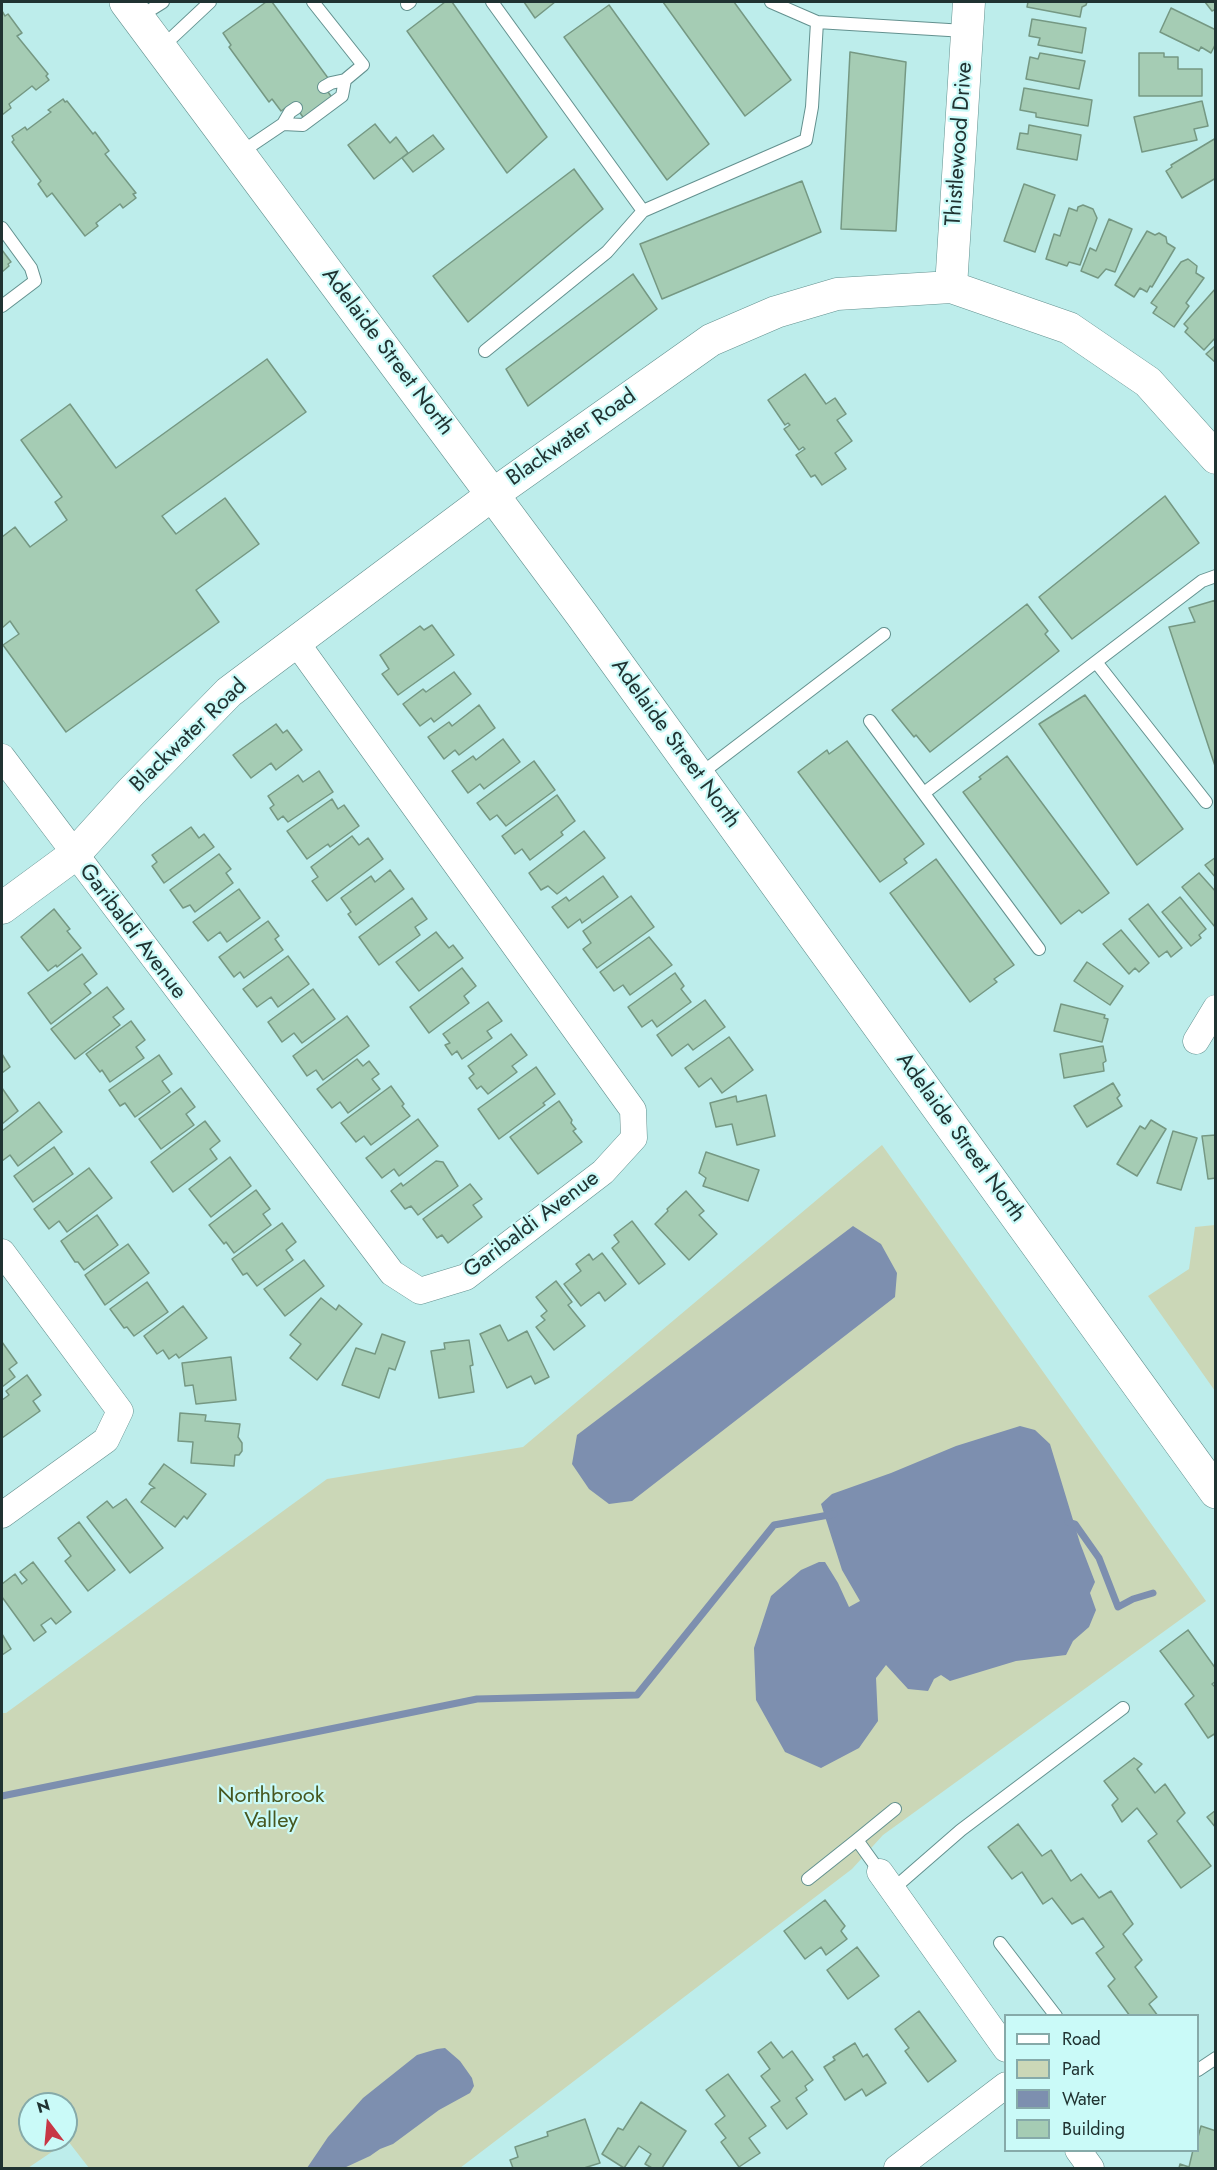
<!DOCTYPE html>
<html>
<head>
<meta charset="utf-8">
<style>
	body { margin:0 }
	#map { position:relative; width:1217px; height:2170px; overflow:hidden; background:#bdedeb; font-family:Jost,sans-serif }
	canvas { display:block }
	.frame { position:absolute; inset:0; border:3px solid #203332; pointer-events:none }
	.legend { position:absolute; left:1004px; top:2014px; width:195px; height:138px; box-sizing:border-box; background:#cafaf8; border:2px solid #86aaa9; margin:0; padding:8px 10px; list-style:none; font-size:18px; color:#203332 }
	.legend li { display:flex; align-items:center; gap:12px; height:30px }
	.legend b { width:30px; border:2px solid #86aaa9 }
	.north { position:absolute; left:18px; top:2092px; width:60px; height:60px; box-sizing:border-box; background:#cafaf8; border:2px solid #86aaa9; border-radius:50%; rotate:344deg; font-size:16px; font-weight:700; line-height:24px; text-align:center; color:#203332 }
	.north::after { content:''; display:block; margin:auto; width:21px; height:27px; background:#c73745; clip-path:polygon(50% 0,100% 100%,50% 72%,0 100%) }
</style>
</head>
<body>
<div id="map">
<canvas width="1217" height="2170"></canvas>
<div class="frame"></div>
<ul class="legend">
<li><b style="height:8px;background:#fff"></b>Road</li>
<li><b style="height:16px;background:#cbd7b7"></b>Park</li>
<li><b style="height:16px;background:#7d8faf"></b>Water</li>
<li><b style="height:16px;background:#a5ccb4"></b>Building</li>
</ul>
<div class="north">N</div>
</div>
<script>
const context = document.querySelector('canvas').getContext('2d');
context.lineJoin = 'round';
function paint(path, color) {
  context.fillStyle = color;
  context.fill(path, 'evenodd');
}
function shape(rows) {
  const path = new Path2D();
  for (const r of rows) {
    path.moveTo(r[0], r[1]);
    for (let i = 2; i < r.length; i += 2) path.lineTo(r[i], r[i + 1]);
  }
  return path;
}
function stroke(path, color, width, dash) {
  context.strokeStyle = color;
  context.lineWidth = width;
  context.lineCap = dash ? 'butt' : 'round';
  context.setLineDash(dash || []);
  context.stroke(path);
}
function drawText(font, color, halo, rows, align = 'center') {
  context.font = font + ' Jost,sans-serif';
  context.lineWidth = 4.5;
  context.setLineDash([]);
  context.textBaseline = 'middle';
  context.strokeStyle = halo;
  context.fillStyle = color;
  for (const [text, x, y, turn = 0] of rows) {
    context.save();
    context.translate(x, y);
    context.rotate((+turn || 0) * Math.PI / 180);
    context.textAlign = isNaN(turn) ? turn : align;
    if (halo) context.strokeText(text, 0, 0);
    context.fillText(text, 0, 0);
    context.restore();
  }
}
paint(shape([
	[882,1145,1206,1601,883,1835,852,1869,460,2168,89,2168,68,2141,28,2168,2,2168,2,1713,6,1713,327,1479,523,1447],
	[30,2104,66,2104,66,2140,30,2140],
	[1215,1225,1216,1225,1215,1391,1148,1296,1189,1269,1195,1227]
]), '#cbd7b7');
paint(shape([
	[853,1226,881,1244,897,1273,895,1297,632,1501,609,1504,589,1489,572,1464,577,1435],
	[1020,1426,1035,1430,1050,1444,1080,1543,1095,1582,1090,1593,1096,1610,1089,1627,1073,1641,1066,1655,1016,1661,950,1681,941,1675,934,1679,928,1691,908,1689,886,1665,876,1678,878,1721,859,1748,821,1768,785,1752,756,1700,754,1648,771,1596,801,1570,819,1562,825,1562,838,1583,849,1607,860,1601,842,1570,821,1504,832,1494,891,1473,956,1446],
	[445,2048,460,2061,472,2078,474,2086,470,2093,439,2110,393,2144,380,2149,370,2156,344,2168,307,2168,328,2137,363,2098,417,2055,437,2049]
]), '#7d8faf');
stroke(shape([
	[1068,1522,1075,1524,1099,1558,1118,1607,1133,1599,1153,1593],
	[2,1796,477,1699,637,1695,774,1525,834,1514]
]), '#7d8faf', 7);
const building = shape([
	[266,2,272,2,328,78,321,82,333,99,305,120,293,103,281,111,272,99,269,102,229,47,231,45,223,33,266,2],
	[445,2,452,2,547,137,507,173,407,31,445,2],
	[524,2,555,2,535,18,524,2],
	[663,2,734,2,791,80,745,116,663,2],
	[1028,2,1087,2,1086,5,1082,7,1080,17,1027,7,1028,2],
	[1205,2,1216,2,1216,9,1212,11,1205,2],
	[609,5,709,144,667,180,564,37,609,5],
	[1171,8,1216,30,1216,43,1211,53,1201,47,1199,51,1160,32,1171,8],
	[2,11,5,16,8,14,22,33,17,36,48,74,46,76,49,80,36,90,32,86,9,104,11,108,2,115,2,11],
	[1032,19,1086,28,1082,53,1038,45,1040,38,1029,36,1032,19],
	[850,52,906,62,896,231,841,229,850,52],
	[1040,53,1085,61,1079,89,1026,79,1030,57,1038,59,1040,53],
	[1139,53,1164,53,1164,57,1178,57,1178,69,1202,69,1202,96,1139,96,1139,53],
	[1024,88,1092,100,1088,126,1036,117,1036,113,1020,110,1024,88],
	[63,99,65,102,67,101,93,134,95,132,109,151,105,154,136,193,133,194,136,198,123,208,120,204,96,223,98,226,85,236,52,193,47,197,38,184,41,181,12,142,14,140,12,136,25,127,27,130,51,112,48,110,63,99],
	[1202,101,1208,126,1194,129,1197,140,1142,152,1134,117,1202,101],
	[375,124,390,143,396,137,408,153,374,179,348,145,375,124],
	[1029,125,1081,135,1077,160,1017,149,1020,133,1028,134,1029,125],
	[433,135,444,149,413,172,402,158,433,135],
	[1216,138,1216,178,1182,198,1166,171,1172,167,1171,165,1216,138],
	[574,169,603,209,468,322,433,276,574,169],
	[802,181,821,232,662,299,640,244,802,181],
	[1024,184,1055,195,1035,252,1004,241,1024,184],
	[1083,205,1093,209,1097,218,1080,265,1069,262,1067,266,1046,259,1054,234,1060,236,1069,208,1077,211,1078,207,1083,205],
	[1109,219,1132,229,1115,272,1106,269,1098,278,1081,271,1090,248,1096,251,1109,219],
	[1147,231,1155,235,1159,233,1166,237,1167,243,1175,248,1152,287,1150,286,1147,292,1140,288,1134,297,1115,285,1147,231],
	[2,250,11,262,8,264,9,266,2,272,2,250],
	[1188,259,1197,266,1196,273,1204,278,1186,303,1189,306,1174,327,1153,313,1157,307,1151,303,1181,262,1188,259],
	[633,274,657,309,528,406,506,369,633,274],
	[1216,288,1216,337,1204,350,1185,332,1188,328,1184,324,1216,288],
	[1216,345,1216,363,1206,354,1216,345],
	[267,359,306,412,162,516,176,534,225,498,259,544,196,590,219,622,66,732,3,645,19,634,10,621,2,628,2,537,15,527,30,547,67,520,55,502,62,497,21,440,70,404,116,468,267,359],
	[805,374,826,404,835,398,846,414,837,420,852,441,835,453,846,469,822,485,815,475,811,477,796,455,805,449,803,447,799,450,784,429,790,425,788,423,785,425,768,400,805,374],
	[1165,496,1199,543,1072,639,1039,597,1165,496],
	[1216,600,1216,769,1169,627,1195,622,1189,608,1216,600],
	[1027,604,1048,631,1045,634,1059,651,930,752,916,735,914,737,892,710,1027,604],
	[432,625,454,655,398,695,382,674,389,669,380,655,420,626,424,630,432,625],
	[454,672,471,694,434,722,431,718,420,726,403,704,423,689,426,692,454,672],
	[1085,695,1183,829,1137,865,1039,724,1085,695],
	[479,705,495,728,459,755,455,750,444,759,428,737,449,722,452,726,479,705],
	[276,724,283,733,287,730,302,750,276,770,271,763,251,778,233,755,276,724],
	[503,739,520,762,484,789,480,784,468,793,452,771,473,756,476,760,503,739],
	[847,741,924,844,904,859,907,863,880,882,798,772,827,750,829,754,847,741],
	[1007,756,1109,893,1082,913,1079,910,1061,924,963,792,981,779,979,777,1007,756],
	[534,761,555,790,506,826,497,815,490,820,477,803,534,761],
	[319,771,333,792,288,822,283,816,278,820,270,808,274,805,268,796,298,775,303,782,319,771],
	[557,795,575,821,561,832,563,835,530,860,522,849,515,854,502,836,557,795],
	[332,799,338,809,344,805,359,826,330,847,328,844,307,859,287,831,332,799],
	[191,827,199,838,204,834,214,847,164,883,152,866,157,862,152,855,191,827],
	[584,831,605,858,557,894,548,886,541,890,529,873,584,831],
	[352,836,359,845,368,838,383,859,327,901,312,881,318,877,311,867,352,836],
	[219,854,231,869,226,873,233,883,195,912,190,905,183,908,170,890,219,854],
	[1216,857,1216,878,1205,865,1216,857],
	[936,859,1014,965,994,979,997,982,970,1002,890,893,936,859],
	[390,870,404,889,356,925,348,914,351,912,341,898,371,876,375,882,390,870],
	[1199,873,1216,892,1215,927,1182,887,1199,873],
	[603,876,618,897,582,923,580,919,568,928,552,907,566,897,569,901,603,876],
	[239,889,260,918,227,942,220,932,208,941,193,922,239,889],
	[631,896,654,927,597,968,583,949,591,943,583,931,631,896],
	[1180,897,1206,929,1199,935,1201,938,1191,946,1162,912,1180,897],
	[412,898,427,919,415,927,420,935,379,965,359,937,412,898],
	[1148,904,1182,948,1171,957,1167,951,1159,957,1129,919,1148,904],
	[54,909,70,929,67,931,81,948,57,967,56,965,48,971,21,937,54,909],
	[268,921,279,936,275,939,283,950,244,978,240,972,234,977,219,957,268,921],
	[1121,930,1149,963,1139,972,1135,968,1129,974,1103,944,1121,930],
	[436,932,449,948,453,945,463,958,419,991,396,962,436,932],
	[649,937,672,965,630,995,623,985,614,991,600,972,649,937],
	[82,954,97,974,84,984,91,993,51,1024,28,993,82,954],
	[288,956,309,984,278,1007,271,997,257,1007,243,989,288,956],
	[1087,962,1123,986,1110,1005,1074,981,1087,962],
	[462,968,476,986,464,996,469,1003,429,1033,410,1007,462,968],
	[675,973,684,986,681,989,691,1002,657,1027,652,1020,642,1027,628,1007,675,973],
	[107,987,124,1009,113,1017,120,1025,75,1059,51,1029,107,987],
	[313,989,335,1019,302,1043,294,1033,282,1042,268,1022,313,989],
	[705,1000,725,1027,693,1050,688,1044,672,1056,657,1035,705,1000],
	[488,1002,502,1021,487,1031,492,1038,462,1059,457,1051,452,1055,445,1045,450,1043,443,1034,488,1002],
	[1061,1004,1105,1015,1104,1018,1108,1019,1102,1042,1054,1031,1061,1004],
	[347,1016,369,1046,323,1080,316,1070,307,1076,293,1056,347,1016],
	[131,1021,145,1040,136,1047,144,1058,110,1082,102,1070,100,1072,86,1054,131,1021],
	[511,1034,527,1055,512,1066,517,1072,488,1094,481,1086,477,1089,469,1078,474,1074,468,1066,511,1034],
	[729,1037,753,1070,722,1093,711,1078,699,1087,685,1068,729,1037],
	[1103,1046,1106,1061,1103,1063,1104,1071,1064,1078,1060,1054,1103,1046],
	[2,1054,10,1067,2,1073,2,1054],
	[159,1055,172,1074,162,1081,170,1092,135,1117,125,1103,120,1106,109,1090,159,1055],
	[357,1059,363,1066,369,1061,379,1074,372,1079,380,1089,348,1113,340,1102,332,1108,317,1089,357,1059],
	[536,1067,555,1094,543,1103,545,1105,499,1139,478,1109,536,1067],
	[1113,1083,1120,1095,1117,1098,1122,1106,1087,1127,1074,1106,1113,1083],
	[391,1086,404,1104,402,1106,410,1116,371,1145,364,1136,356,1142,341,1123,391,1086],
	[2,1088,18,1111,2,1124,2,1088],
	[181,1088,195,1107,186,1114,194,1125,161,1149,139,1119,181,1088],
	[766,1095,775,1136,737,1145,732,1124,716,1127,710,1103,736,1096,737,1102,766,1095],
	[559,1101,572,1120,571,1123,576,1129,573,1131,582,1142,538,1174,510,1137,559,1101],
	[39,1102,62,1132,18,1166,10,1155,2,1161,2,1131,39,1102],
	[418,1119,438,1146,399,1176,394,1169,382,1178,366,1158,418,1119],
	[1151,1120,1166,1129,1137,1176,1117,1164,1140,1126,1145,1129,1151,1120],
	[205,1121,220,1141,210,1149,217,1159,173,1192,151,1162,205,1121],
	[1173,1131,1197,1138,1181,1190,1157,1183,1173,1131],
	[1216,1135,1216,1178,1208,1179,1202,1136,1216,1135],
	[54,1147,73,1174,33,1202,14,1176,54,1147],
	[706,1152,759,1170,748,1201,703,1186,706,1178,699,1173,706,1152],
	[230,1157,251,1186,211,1217,189,1189,230,1157],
	[436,1161,443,1162,458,1186,418,1215,411,1206,405,1209,391,1191,401,1183,403,1186,436,1161],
	[89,1168,112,1198,67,1232,59,1221,49,1229,34,1209,89,1168],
	[470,1184,482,1199,473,1205,482,1217,448,1243,442,1235,437,1238,423,1219,470,1184],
	[256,1190,270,1209,263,1214,271,1225,234,1253,226,1242,224,1244,209,1225,256,1190],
	[686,1191,704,1211,699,1215,717,1234,689,1260,655,1224,668,1211,667,1209,686,1191],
	[97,1215,118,1245,84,1270,78,1262,75,1262,61,1241,97,1215],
	[632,1221,665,1264,639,1284,612,1248,619,1242,614,1235,632,1221],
	[282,1223,296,1242,286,1250,293,1260,257,1286,247,1273,243,1275,232,1259,282,1223],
	[128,1244,149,1273,105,1305,85,1275,128,1244],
	[602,1253,626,1284,605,1301,599,1292,581,1306,564,1284,581,1271,576,1264,589,1254,593,1260,602,1253],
	[304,1260,324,1286,285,1316,264,1289,304,1260],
	[556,1281,572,1302,568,1305,585,1326,554,1350,536,1327,545,1320,541,1316,547,1311,536,1297,556,1281],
	[147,1282,168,1312,134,1336,127,1327,124,1328,110,1309,147,1282],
	[321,1298,336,1310,339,1305,362,1324,317,1380,290,1358,301,1344,290,1335,321,1298],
	[183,1306,207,1338,179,1358,176,1354,169,1359,163,1350,157,1354,144,1336,183,1306],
	[500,1325,508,1341,527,1331,549,1377,535,1384,531,1376,507,1388,480,1334,500,1325],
	[382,1334,405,1342,395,1370,389,1368,379,1398,342,1385,356,1348,375,1354,382,1334],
	[469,1340,473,1365,470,1366,474,1392,439,1398,431,1351,445,1349,444,1343,469,1340],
	[2,1342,17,1363,9,1369,15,1377,2,1387,2,1342],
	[231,1357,236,1400,196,1404,193,1385,185,1386,182,1363,231,1357],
	[27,1375,41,1395,33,1401,40,1411,2,1438,2,1400,9,1395,6,1391,27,1375],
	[180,1413,206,1415,205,1421,240,1424,238,1437,242,1443,242,1451,239,1455,235,1455,234,1466,191,1463,193,1442,178,1441,180,1413],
	[164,1464,206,1494,187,1519,184,1516,175,1527,141,1502,151,1489,155,1488,149,1484,164,1464],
	[126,1499,163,1548,130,1573,87,1517,107,1501,113,1508,126,1499],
	[79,1522,115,1570,88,1591,65,1561,71,1556,58,1538,79,1522],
	[33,1562,71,1612,56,1624,51,1618,41,1625,46,1632,34,1641,2,1597,2,1584,15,1574,22,1584,27,1580,20,1572,33,1562],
	[1188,1630,1216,1669,1216,1681,1212,1684,1216,1688,1216,1733,1208,1738,1185,1704,1194,1696,1160,1651,1188,1630],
	[2,1634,11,1649,2,1655,2,1634],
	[1134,1758,1142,1764,1137,1769,1155,1793,1165,1784,1185,1813,1177,1821,1211,1866,1181,1888,1148,1841,1157,1834,1137,1808,1122,1822,1112,1805,1118,1799,1104,1781,1134,1758],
	[1216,1810,1216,1828,1207,1817,1216,1810],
	[1018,1824,1042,1856,1051,1850,1071,1881,1081,1874,1099,1898,1111,1891,1133,1924,1123,1934,1142,1960,1135,1967,1157,1997,1149,2004,1158,2016,1130,2016,1108,1986,1115,1979,1096,1953,1104,1947,1083,1918,1072,1924,1052,1898,1043,1904,1022,1872,1012,1879,988,1847,1018,1824],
	[825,1900,845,1926,841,1931,847,1939,826,1955,821,1947,805,1959,784,1931,825,1900],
	[857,1947,879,1976,848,1999,827,1970,857,1947],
	[919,2011,956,2061,928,2082,905,2051,909,2048,895,2029,919,2011],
	[771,2042,783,2058,792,2051,813,2080,805,2086,807,2090,796,2098,807,2114,787,2129,771,2107,780,2101,761,2076,770,2069,758,2052,771,2042],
	[855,2043,863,2057,867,2054,886,2083,866,2096,862,2089,845,2100,824,2067,835,2060,833,2057,855,2043],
	[728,2074,766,2126,749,2138,760,2153,739,2167,721,2142,726,2138,715,2124,725,2116,706,2090,728,2074],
	[641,2102,686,2131,662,2168,652,2168,645,2164,651,2154,639,2146,624,2168,602,2154,618,2128,623,2130,641,2102],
	[585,2119,600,2163,584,2168,513,2168,510,2160,518,2157,515,2147,548,2136,547,2132,585,2119],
	[1201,2126,1216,2131,1216,2168,1179,2168,1180,2164,1189,2167,1193,2150,1198,2150,1198,2137,1201,2126]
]);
paint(building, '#a5ccb4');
stroke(building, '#759883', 1.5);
const service = shape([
	[313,2,363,65,345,80],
	[492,2,643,211],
	[771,2,817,22],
	[407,4,410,2],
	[139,17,163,2],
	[162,47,210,2],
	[283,124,303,125,342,96,345,80,331,83,324,87],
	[240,153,283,124,290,112,296,108],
	[2,228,31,268,35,281,2,306],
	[485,351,607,252,643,211,806,140,812,107,817,22,965,31],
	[1096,662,1206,802],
	[870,721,1039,949],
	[699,775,884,634],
	[924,793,1202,581,1216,576],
	[857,1840,895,1809],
	[808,1879,857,1840,880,1872],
	[892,1890,961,1830,1123,1708],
	[1000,1943,1056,2016],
	[1198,2070,1216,2058]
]);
const minor = shape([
	[2,757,392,1273,420,1291,466,1277,603,1172,634,1138,633,1110,296,642],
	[1196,1041,1216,1008],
	[2,1252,120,1411,106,1440,2,1515],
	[880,1872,1006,2049],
	[1078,2150,1091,2168],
	[897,2168,1006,2085]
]);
const tertiary = shape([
	[951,287,969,2],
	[2,908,74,855,131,792,229,692,492,495,711,340,776,312,837,294,951,287,1069,328,1148,382,1216,458]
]);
const secondary = shape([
	[126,2,582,615,1216,1492]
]);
stroke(service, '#63918f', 14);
stroke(minor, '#63918f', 27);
stroke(tertiary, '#63918f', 33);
stroke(secondary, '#63918f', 34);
stroke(service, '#fff', 12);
stroke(minor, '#fff', 26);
stroke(tertiary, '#fff', 32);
stroke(secondary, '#fff', 33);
drawText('22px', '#203332', '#cafaf8', [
	["Thistlewood Drive",960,144,-86],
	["Adelaide Street North",387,352,53],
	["Blackwater Road",572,438,-35],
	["Blackwater Road",189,736,-44],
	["Adelaide Street North",675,744,54],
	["Garibaldi Avenue",132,932,53],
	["Adelaide Street North",960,1138,54],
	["Garibaldi Avenue",532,1225,-37]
]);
drawText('22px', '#475720', '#cafaf8', [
	["Northbrook",271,1797],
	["Valley",271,1822]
]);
</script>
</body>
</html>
